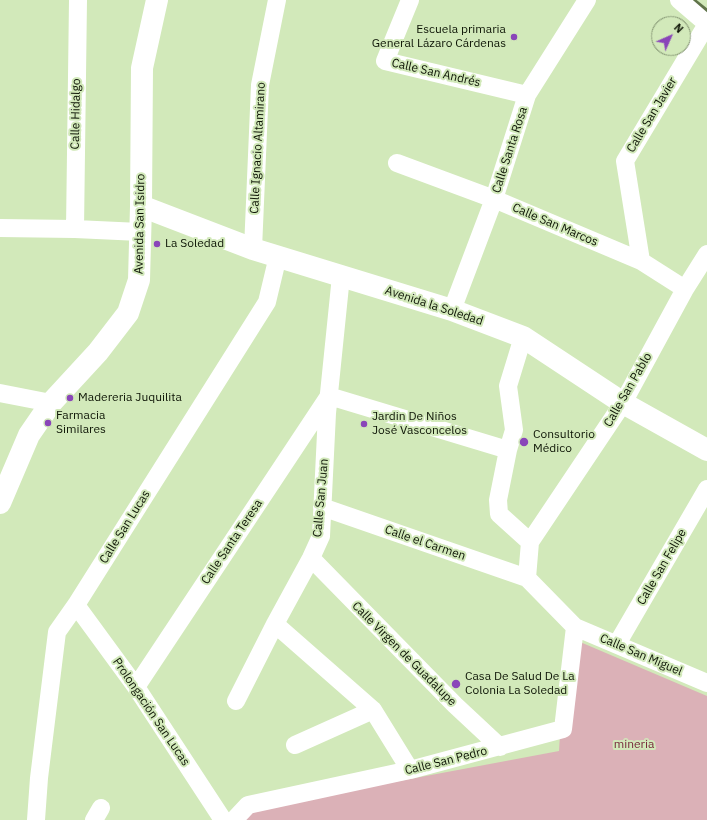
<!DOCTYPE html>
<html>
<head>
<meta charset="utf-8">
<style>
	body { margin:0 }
	#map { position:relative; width:707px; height:820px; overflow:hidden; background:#d2e9ba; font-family:"IBM Plex Sans",sans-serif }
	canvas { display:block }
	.north { position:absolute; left:651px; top:16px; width:40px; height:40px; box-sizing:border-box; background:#d2e9ba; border:1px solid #839472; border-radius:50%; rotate:45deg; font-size:11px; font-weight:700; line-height:16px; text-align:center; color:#0d1405 }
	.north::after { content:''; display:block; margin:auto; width:14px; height:18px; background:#8a45b9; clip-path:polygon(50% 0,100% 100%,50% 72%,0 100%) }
</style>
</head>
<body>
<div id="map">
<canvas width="707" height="820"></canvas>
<div class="north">N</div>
</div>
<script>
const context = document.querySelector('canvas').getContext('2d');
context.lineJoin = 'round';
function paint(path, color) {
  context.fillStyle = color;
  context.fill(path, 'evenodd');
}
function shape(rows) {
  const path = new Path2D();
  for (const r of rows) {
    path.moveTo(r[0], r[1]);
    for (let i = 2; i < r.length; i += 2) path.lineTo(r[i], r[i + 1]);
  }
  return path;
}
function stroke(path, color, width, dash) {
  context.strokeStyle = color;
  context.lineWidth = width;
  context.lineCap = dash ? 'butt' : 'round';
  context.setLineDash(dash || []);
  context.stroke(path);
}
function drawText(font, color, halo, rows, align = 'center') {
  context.font = font + ' "IBM Plex Sans",sans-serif';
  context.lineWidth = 4;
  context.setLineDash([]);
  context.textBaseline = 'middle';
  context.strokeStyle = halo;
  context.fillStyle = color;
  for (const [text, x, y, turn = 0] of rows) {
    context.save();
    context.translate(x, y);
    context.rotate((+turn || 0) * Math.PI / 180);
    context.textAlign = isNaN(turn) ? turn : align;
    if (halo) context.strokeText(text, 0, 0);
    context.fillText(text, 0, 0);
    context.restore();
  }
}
paint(shape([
	[566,636,707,696,707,820,243,820,250,809,559,751]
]), '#dbb1b7');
stroke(shape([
	[693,0,707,11]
]), '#60744a', 4.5);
stroke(shape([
	[410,0,385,61,527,95],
	[679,0,707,24],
	[397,163,494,199,641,261,685,289],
	[0,228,75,229,140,232],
	[75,229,78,0],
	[253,249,260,85,277,0],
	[641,261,625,161,707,24],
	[452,310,494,199,527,95,587,0],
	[523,337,508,386,514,430,508,450,498,500,499,514,530,542,527,578,575,627,707,683],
	[0,393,51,403],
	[322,507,527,578],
	[530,542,623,403,685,289,707,254],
	[311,558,455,705,500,747],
	[76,605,136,687,223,820],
	[275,624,373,710,410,770],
	[617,644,707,489],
	[136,687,329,396,508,450],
	[236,701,275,624,311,558,321,536,327,413,341,276],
	[295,745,373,710],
	[36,820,39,778,57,632,76,605,267,302,278,256],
	[94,820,101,808],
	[234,820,248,805,410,770,563,729,575,627]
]), '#fff', 18);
stroke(shape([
	[141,206,253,249,452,310,523,337,623,403,707,450]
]), '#fff', 22);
stroke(shape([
	[0,503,29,435,51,403,98,352,128,313,139,280,141,206,142,68,157,0]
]), '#fff', 22);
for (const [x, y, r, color] of [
	[514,37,4,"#8a45b9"],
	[157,244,4,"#8a45b9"],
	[70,398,4,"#8a45b9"],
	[48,423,4,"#8a45b9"],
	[364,424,4,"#8a45b9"],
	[524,442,5,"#8a45b9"],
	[456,684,5,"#8a45b9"]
]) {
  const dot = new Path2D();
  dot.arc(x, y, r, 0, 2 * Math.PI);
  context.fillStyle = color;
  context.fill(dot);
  stroke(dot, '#d2e9ba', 1.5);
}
drawText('12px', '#0d1405', '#d2e9ba', [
	["Escuela primaria",506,30,"right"],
	["General Lázaro Cárdenas",506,44,"right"],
	["La Soledad",165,244],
	["Madereria Juquilita",78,398],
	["Farmacia",56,416],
	["Similares",56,430],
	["Jardin De Niños",372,417],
	["José Vasconcelos",372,431],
	["Consultorio",533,435],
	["Médico",533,449],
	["Casa De Salud De La",465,677],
	["Colonia La Soledad",465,691]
], 'left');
drawText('12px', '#0d1405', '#d2e9ba', [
	["Calle San Andrés",436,73,13],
	["Calle Hidalgo",76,114,-89],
	["Calle San Javier",652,115,-59],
	["Calle Ignacio Altamirano",258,148,-87],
	["Calle Santa Rosa",510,150,-72],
	["Avenida San Isidro",140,224,-89],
	["Calle San Marcos",555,225,23],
	["Avenida la Soledad",434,306,18],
	["Calle San Pablo",628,390,-60],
	["Calle San Juan",321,498,-85],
	["Calle San Lucas",125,527,-58],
	["Calle Santa Teresa",232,542,-56],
	["Calle el Carmen",425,543,19],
	["Calle San Felipe",662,567,-60],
	["Calle Virgen de Guadalupe",404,654,45],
	["Calle San Miguel",641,655,23],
	["Prolongación San Lucas",151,712,56],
	["Calle San Pedro",446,761,-14]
]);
drawText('12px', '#76273a', '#d2e9ba', [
	["mineria",634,745]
]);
</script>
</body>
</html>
